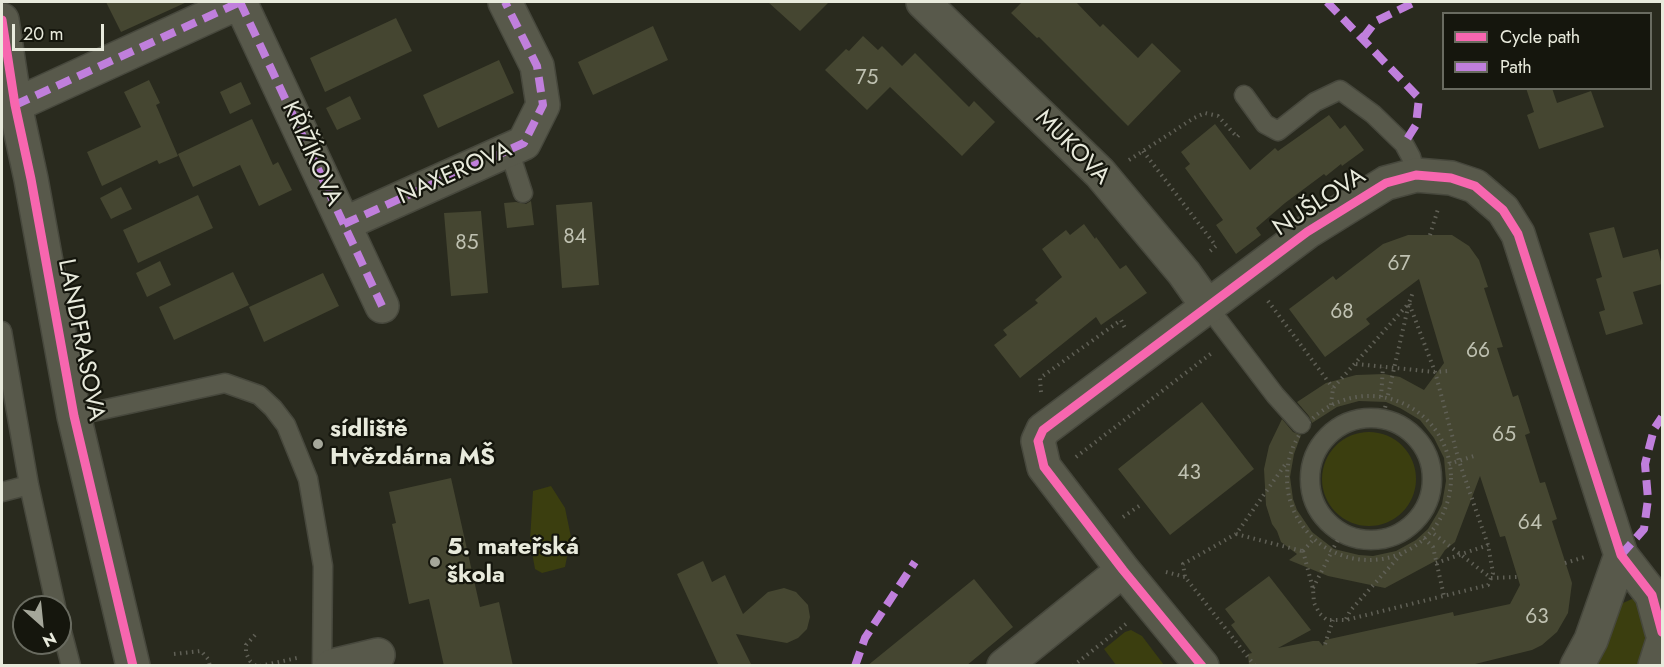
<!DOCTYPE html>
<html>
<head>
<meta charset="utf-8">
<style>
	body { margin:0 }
	#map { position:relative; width:1664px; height:667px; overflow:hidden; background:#292a1e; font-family:Jost,sans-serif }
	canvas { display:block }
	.frame { position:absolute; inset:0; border:3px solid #e8eadc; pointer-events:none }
	.legend { position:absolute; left:1442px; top:12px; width:210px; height:78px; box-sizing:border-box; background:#15160d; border:2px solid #696b60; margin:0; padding:8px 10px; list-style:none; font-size:18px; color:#e8eadc }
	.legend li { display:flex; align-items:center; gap:12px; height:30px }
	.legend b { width:30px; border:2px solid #696b60 }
	.north { position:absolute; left:12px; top:595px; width:60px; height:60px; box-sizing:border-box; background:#15160d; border:2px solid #696b60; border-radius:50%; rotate:153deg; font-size:16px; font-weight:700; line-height:24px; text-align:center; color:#e8eadc }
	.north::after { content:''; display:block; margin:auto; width:21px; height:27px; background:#a5a79a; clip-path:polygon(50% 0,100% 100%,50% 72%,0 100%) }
	.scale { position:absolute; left:12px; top:24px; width:92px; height:27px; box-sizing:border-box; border:3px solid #e8eadc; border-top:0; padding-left:8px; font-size:18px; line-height:21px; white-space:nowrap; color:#e8eadc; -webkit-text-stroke:4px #15160d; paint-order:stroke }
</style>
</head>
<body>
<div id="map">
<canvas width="1664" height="667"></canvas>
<div class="frame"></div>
<ul class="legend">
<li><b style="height:8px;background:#f766af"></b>Cycle path</li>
<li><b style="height:8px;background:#c07fdc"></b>Path</li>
</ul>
<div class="north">N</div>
<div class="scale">20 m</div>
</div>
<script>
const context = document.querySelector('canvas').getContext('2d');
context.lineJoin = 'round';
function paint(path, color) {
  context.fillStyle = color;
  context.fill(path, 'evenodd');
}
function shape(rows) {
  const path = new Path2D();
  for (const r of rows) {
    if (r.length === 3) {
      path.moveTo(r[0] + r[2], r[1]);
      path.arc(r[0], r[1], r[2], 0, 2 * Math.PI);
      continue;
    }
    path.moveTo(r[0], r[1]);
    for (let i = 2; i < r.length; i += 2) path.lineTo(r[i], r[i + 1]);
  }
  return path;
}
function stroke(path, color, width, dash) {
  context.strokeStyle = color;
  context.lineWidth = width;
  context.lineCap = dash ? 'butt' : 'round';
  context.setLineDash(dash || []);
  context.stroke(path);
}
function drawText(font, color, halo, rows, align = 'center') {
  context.font = font + ' Jost,sans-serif';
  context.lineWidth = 4.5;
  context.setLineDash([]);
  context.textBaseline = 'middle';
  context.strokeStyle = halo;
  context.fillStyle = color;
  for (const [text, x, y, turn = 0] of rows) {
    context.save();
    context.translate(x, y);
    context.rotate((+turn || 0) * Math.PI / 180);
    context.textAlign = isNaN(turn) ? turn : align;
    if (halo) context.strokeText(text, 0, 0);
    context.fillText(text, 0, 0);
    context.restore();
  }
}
paint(shape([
	[1369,479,47],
	[551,486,565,508,571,537,565,567,542,573,535,569,530,541,533,491],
	[1632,599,1638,601,1649,635,1647,646,1639,665,1592,666,1618,609,1623,603],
	[1131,630,1142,636,1164,665,1116,665,1104,649,1125,632]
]), '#3b3e0f');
paint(shape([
	[106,2,187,2,121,32],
	[768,2,829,2,800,31],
	[1022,2,1076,2,1100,27,1103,24,1138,58,1152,43,1181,71,1128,126,1039,37,1037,38,1011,13],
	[396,18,412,51,325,92,310,58],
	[653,26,668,60,593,95,578,62],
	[863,36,878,50,882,46,902,66,915,53,969,107,974,101,995,122,962,156,890,87,867,110,825,70,846,49,849,51],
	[499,60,514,93,438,128,423,95],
	[149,80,160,103,156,105,178,156,159,164,157,160,102,186,87,152,141,127,124,92],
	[241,82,251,104,230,114,220,92],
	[1526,88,1552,88,1557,103,1591,91,1604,127,1539,149,1527,115,1534,112],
	[350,96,361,119,337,130,326,108],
	[1329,115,1340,129,1345,125,1364,150,1342,166,1341,164,1326,176,1324,174,1285,203,1256,228,1261,235,1236,254,1216,225,1223,220,1185,168,1190,164,1181,152,1215,124,1250,170,1275,148,1278,151],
	[252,119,273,165,278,162,292,190,259,206,240,165,193,187,178,154],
	[121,187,132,209,111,219,100,198],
	[198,195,213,228,138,263,123,230],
	[531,201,534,225,507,228,504,203,516,202,526,204],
	[592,202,599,285,562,288,556,205],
	[481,211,488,293,451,296,444,213],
	[1084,224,1095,239,1096,237,1120,269,1126,265,1147,293,1101,325,1096,317,1020,378,994,345,1007,335,1003,330,1038,303,1035,300,1062,277,1042,249,1066,230,1070,235],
	[1614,227,1623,258,1658,249,1662,266,1662,284,1633,292,1643,324,1606,335,1599,312,1605,310,1596,279,1602,277,1589,233],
	[1408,235,1452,235,1469,246,1479,260,1488,287,1484,288,1503,347,1497,348,1513,397,1518,395,1530,433,1525,435,1540,483,1545,482,1557,519,1552,521,1572,583,1568,613,1557,632,1542,645,1532,650,1467,666,1249,666,1248,654,1252,653,1231,625,1235,622,1225,609,1269,576,1311,630,1278,648,1313,641,1319,641,1323,646,1325,640,1453,612,1454,616,1510,604,1520,585,1505,536,1500,537,1480,476,1455,542,1445,550,1439,559,1385,588,1328,576,1289,560,1297,554,1281,542,1277,531,1272,524,1266,505,1264,469,1269,446,1282,419,1293,432,1301,435,1294,454,1290,477,1293,499,1297,510,1312,532,1334,549,1359,555,1373,556,1396,551,1416,540,1428,529,1437,514,1442,504,1446,481,1444,458,1434,438,1420,420,1400,408,1386,402,1359,401,1337,407,1312,423,1309,416,1297,402,1326,383,1356,375,1384,374,1400,377,1424,390,1444,363,1419,279,1366,319,1370,324,1325,357,1289,309,1333,276,1336,280,1383,244],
	[160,261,171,285,147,297,136,273],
	[233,272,249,305,174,340,159,307],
	[323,273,339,306,264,342,249,307],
	[1202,402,1254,469,1170,535,1118,469],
	[451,478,480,607,499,602,513,666,444,666,429,599,409,604,392,524,396,523,389,492],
	[703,561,712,582,725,575,743,614,768,592,784,588,796,592,808,605,810,617,807,629,798,638,787,643,736,634,752,666,719,666,677,574],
	[974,579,1013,627,966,666,867,666]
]), '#454631');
const service = shape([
	[1244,95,1265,124,1278,131,1315,102,1340,90,1373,114,1404,144,1411,157,1416,175],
	[509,150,523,193],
	[1208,307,1275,395,1301,424],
	[2,331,29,485,56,607],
	[74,416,225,383,259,395,273,408,286,425,308,479,323,566,322,666],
	[1371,479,61],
	[2,492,29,485],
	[60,624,71,666]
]);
const minor = shape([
	[240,2,382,306],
	[923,2,1100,173,1184,273,1208,307],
	[2,20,15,105,31,179,74,416,133,666],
	[15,105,240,2],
	[344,224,524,143,543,105,537,66,505,2],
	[332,666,378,655],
	[1004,666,1123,570],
	[1202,666,1123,570,1044,467,1038,441,1043,430,1307,232,1386,183,1416,175,1451,178,1475,186,1503,210,1518,234,1621,555,1652,595,1662,632],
	[1577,666,1591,640,1621,555],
	[1655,666,1662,644]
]);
stroke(service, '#47483d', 21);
stroke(minor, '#47483d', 36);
stroke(shape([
	[1143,151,1216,246,1208,253],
	[1129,160,1194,118,1205,113,1218,116,1237,137,1241,133],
	[1430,235,1438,209],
	[1268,301,1333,388],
	[1356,364,1435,372,1448,371],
	[1041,392,1040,378,1121,320,1125,328],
	[1388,395,1409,303,1413,292],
	[1369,478,82],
	[1381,397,1383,367],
	[1331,405,1333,388,1409,303],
	[1382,419,1386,404],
	[1076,457,1213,352],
	[1449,464,1474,456],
	[1123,517,1142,504],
	[1417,520,1426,528],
	[1236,534,1302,551],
	[1434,534,1491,578,1518,577],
	[1424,538,1433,547,1444,596],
	[1334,547,1342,532],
	[1303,551,1313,589,1314,603,1320,614,1327,620,1346,620,1488,585,1491,578,1493,573,1488,545,1459,461,1435,372,1409,303],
	[1303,551,1314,539],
	[1436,563,1488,545],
	[1565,563,1588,556],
	[1166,572,1185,577],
	[1313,588,1331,553],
	[1346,619,1350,611,1403,552],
	[255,635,246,645,246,653,250,661,256,666],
	[1325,644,1333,620],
	[174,654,201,651,208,659,210,666],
	[260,666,297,658],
	[1073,666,1126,624],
	[1255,666,1185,577,1183,564,1236,534,1287,462]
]), '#606056', 4, [1.5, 4.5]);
stroke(service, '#58594b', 18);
stroke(minor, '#58594b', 33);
stroke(shape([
	[240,2,382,306],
	[1327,2,1419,98,1416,125,1404,144],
	[1363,38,1376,21,1415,2],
	[15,105,240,2],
	[344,224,524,143,543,105,537,66,505,2],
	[1621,555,1644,529,1648,499,1645,464,1654,429,1662,417],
	[855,666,865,638,915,562]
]), '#c07fdc', 8, [15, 8]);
stroke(shape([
	[2,20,15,105,31,179,74,416,133,666],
	[1202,666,1123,570,1044,467,1038,441,1043,430,1307,232,1386,183,1416,175,1451,178,1475,186,1503,210,1518,234,1621,555,1652,595,1662,632]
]), '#f766af', 9);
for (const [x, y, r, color] of [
	[318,444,6,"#a5a79a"],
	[435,562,6,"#a5a79a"]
]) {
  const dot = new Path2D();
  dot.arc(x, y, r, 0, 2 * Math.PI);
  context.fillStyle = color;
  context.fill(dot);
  stroke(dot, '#15160d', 2);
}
drawText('21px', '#bfc1b1', null, [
	["75",867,79],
	["84",575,238],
	["85",467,244],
	["67",1399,265],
	["68",1342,313],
	["66",1478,352],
	["65",1504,436],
	["43",1189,474],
	["64",1530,524],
	["63",1537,618]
]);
drawText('24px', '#e8eadc', '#15160d', [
	["MUKOVA",1072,148,45],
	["KŘIŽÍKOVA",311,154,65],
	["NAXEROVA",455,174,-24],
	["NUŠLOVA",1320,203,-33],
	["LANDFRASOVA",80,340,79]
]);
drawText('bold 24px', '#e8eadc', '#15160d', [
	["sídliště",330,430],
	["Hvězdárna MŠ",330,458],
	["5. mateřská",447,548],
	["škola",447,576]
], 'left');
</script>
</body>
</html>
